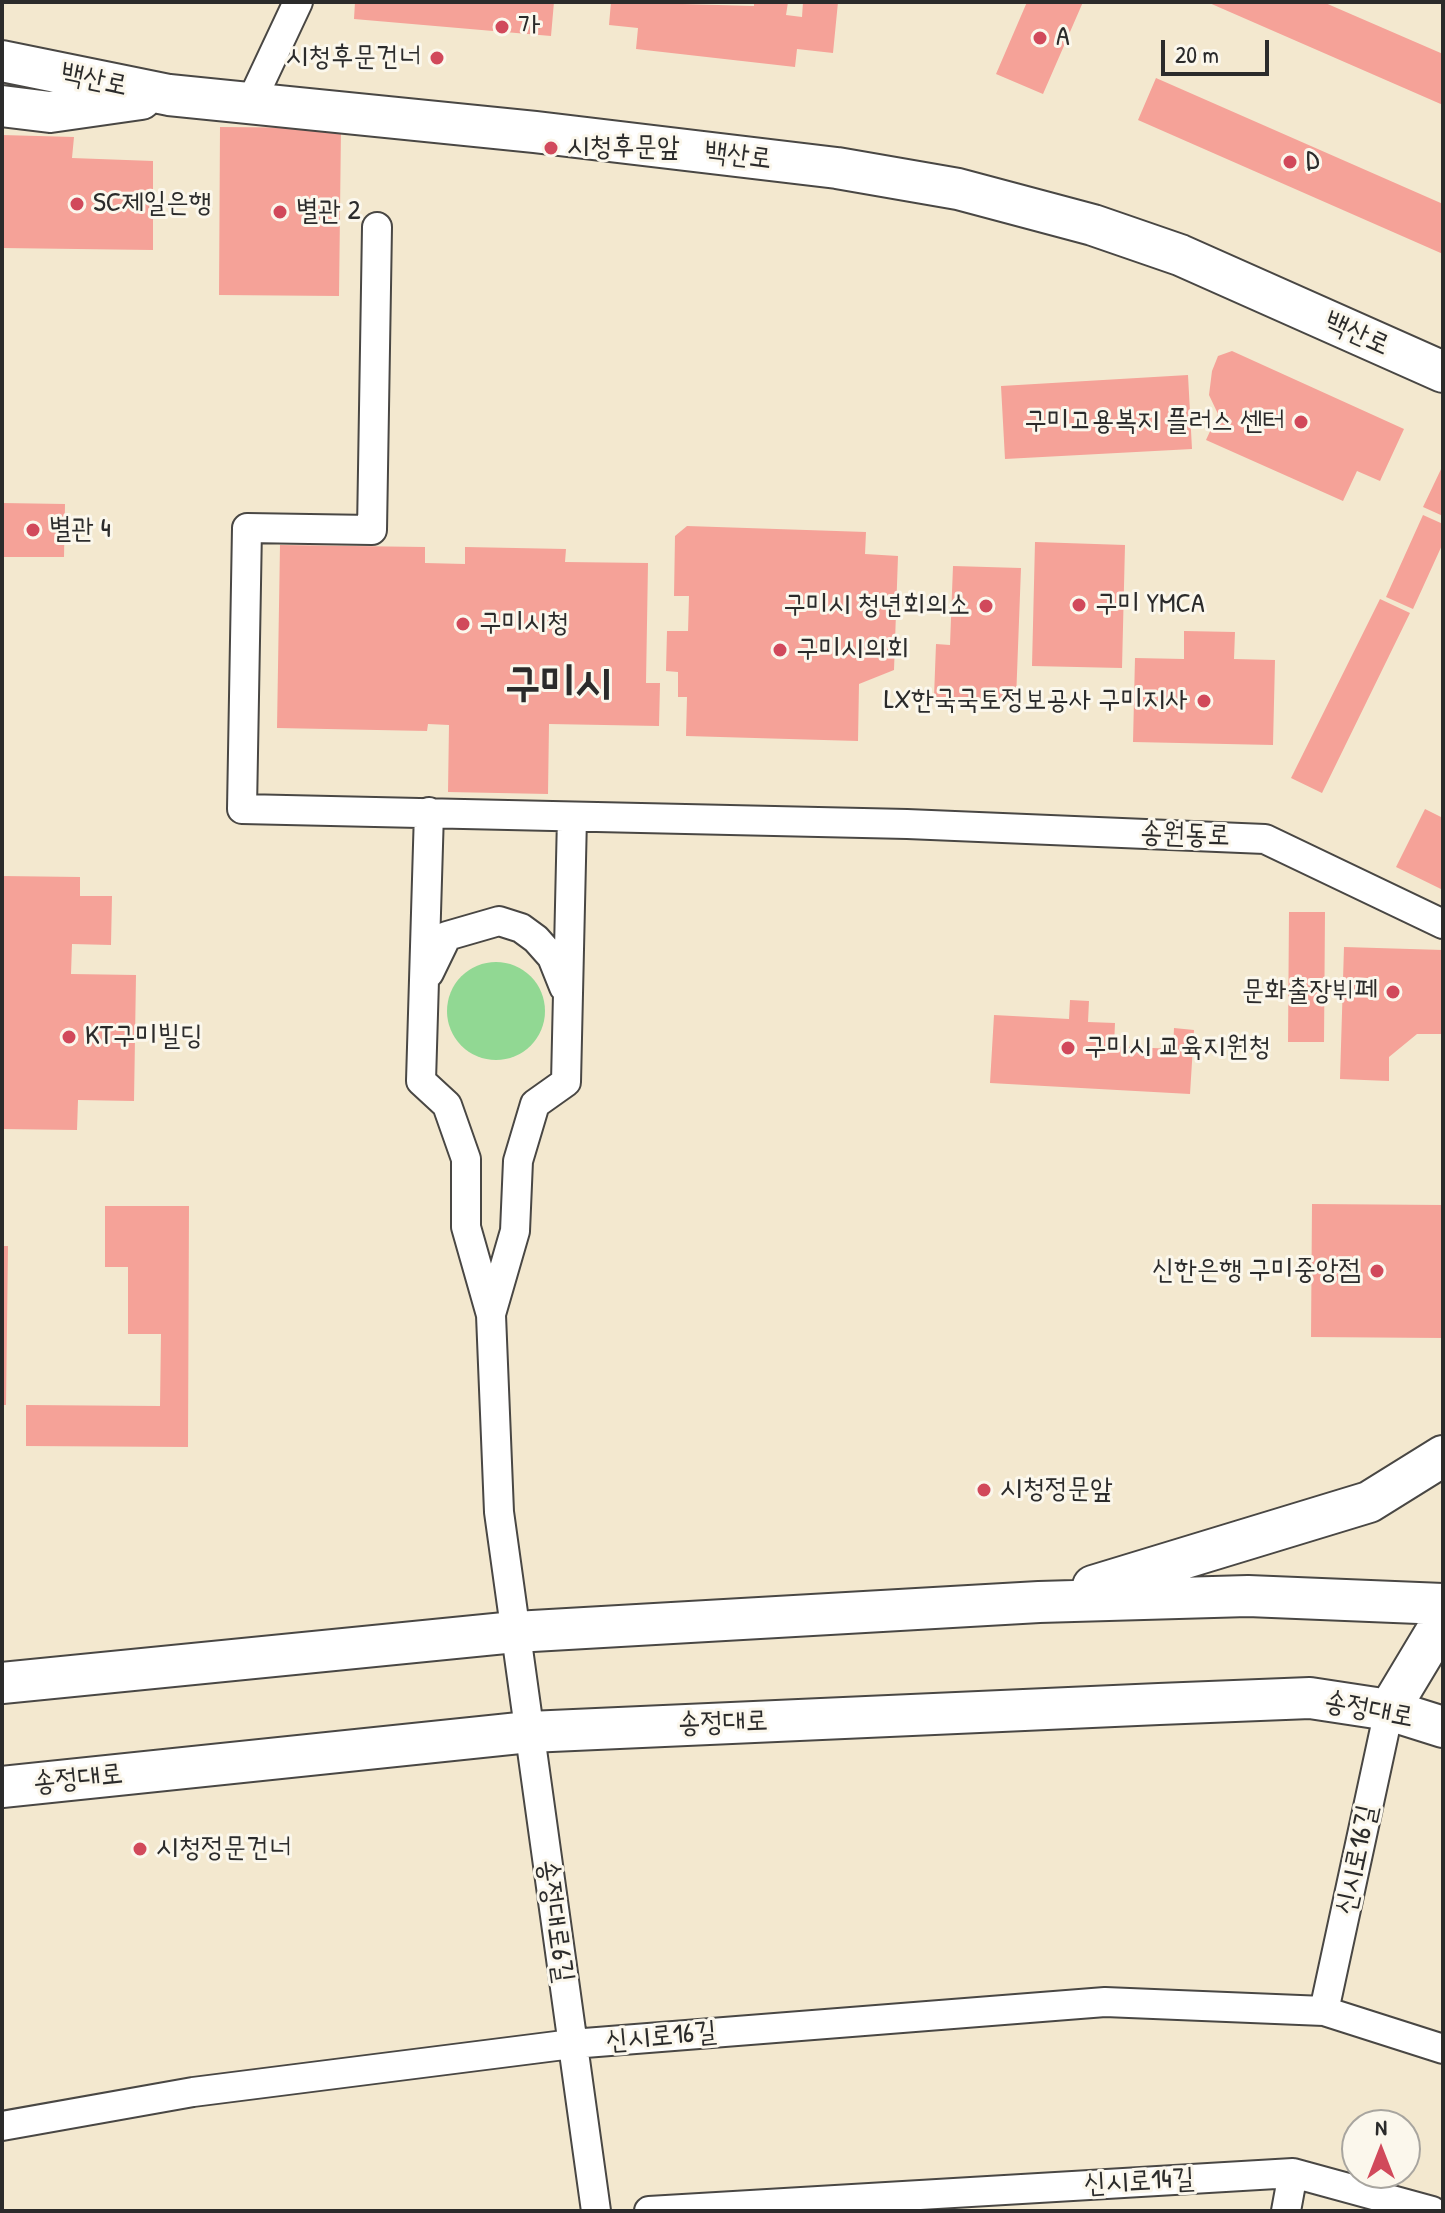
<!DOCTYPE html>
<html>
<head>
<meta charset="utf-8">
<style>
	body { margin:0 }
	#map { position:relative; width:1445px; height:2213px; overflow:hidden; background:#f3e8cf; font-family:"Patrick Hand",sans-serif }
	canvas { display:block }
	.frame { position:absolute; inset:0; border:4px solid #2b2b2b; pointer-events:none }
	.north { position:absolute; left:1341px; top:2109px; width:80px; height:80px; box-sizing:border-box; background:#fbf7ec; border:2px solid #a8a59f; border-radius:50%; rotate:0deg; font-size:22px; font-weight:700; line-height:32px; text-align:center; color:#2b2b2b }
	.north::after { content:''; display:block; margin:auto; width:28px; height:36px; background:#d1495b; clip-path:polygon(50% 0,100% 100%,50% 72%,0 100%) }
	.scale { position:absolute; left:1161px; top:40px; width:108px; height:36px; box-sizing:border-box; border:4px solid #2b2b2b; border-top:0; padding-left:10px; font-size:24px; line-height:28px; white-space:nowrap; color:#2b2b2b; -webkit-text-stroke:6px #fbf7ec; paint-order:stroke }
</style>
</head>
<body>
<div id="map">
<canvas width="1445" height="2213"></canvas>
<div class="frame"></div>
<div class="north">N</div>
<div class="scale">20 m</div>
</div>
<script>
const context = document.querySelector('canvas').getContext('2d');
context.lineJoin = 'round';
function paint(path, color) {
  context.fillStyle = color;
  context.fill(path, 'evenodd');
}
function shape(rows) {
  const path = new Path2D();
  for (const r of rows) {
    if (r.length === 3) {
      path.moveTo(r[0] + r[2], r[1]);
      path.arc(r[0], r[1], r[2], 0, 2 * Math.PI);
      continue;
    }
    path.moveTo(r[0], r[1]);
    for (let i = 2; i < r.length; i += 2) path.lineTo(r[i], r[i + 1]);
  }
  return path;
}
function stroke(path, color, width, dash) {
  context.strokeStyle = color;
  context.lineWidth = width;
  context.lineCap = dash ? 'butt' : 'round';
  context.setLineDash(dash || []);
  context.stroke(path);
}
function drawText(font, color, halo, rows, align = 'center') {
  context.font = font + ' "Patrick Hand","Poor Story",sans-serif';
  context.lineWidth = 6;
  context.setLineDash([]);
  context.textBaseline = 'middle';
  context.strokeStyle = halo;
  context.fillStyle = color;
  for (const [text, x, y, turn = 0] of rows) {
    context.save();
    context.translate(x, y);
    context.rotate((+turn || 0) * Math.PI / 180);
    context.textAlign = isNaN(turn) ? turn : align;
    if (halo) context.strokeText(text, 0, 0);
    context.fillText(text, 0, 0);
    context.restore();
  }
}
paint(shape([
	[496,1011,49]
]), '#91d893');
paint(shape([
	[355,2,554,2,551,36,354,19],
	[611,2,754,6,754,2,788,2,786,15,802,17,803,2,838,2,833,53,797,49,795,67,636,49,638,28,609,25],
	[1027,2,1083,2,1043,94,996,74],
	[1207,2,1323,2,1443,54,1443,105],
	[1156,78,1443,204,1443,254,1138,120],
	[220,127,341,128,339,296,219,295],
	[2,135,74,137,72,158,153,161,153,250,2,248],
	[1232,351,1404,429,1380,481,1357,471,1343,501,1206,440,1218,414,1209,395,1212,371,1218,356],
	[1188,375,1192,449,1005,459,1001,386],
	[1443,465,1443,516,1423,507],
	[2,503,65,504,64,557,2,557],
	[1423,515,1443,524,1443,543,1413,609,1386,597],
	[687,526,866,532,865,554,898,556,894,670,859,684,858,741,686,736,687,697,678,697,678,672,666,671,667,631,688,631,689,596,674,596,675,536],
	[1035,542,1125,545,1122,668,1032,666],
	[280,545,425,547,425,563,465,564,465,547,566,549,565,562,648,563,646,683,660,683,659,726,549,724,548,794,448,792,449,725,428,724,427,731,277,728],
	[953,566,1021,568,1016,700,934,697,936,644,950,645],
	[1380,599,1410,613,1322,793,1291,778],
	[1184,631,1235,632,1234,659,1275,660,1273,745,1133,742,1135,658,1184,659],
	[1425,809,1443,818,1443,890,1396,867],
	[2,876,80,877,80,896,112,896,111,945,72,944,71,974,136,975,134,1101,78,1100,77,1130,2,1129],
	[1289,912,1325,912,1324,1042,1288,1042],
	[1344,947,1443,950,1443,1034,1417,1034,1389,1057,1389,1081,1340,1079],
	[1070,1000,1089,1001,1088,1022,1115,1023,1114,1046,1173,1049,1174,1028,1194,1030,1190,1094,990,1083,994,1015,1069,1019],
	[1312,1204,1443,1205,1443,1338,1311,1337],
	[105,1206,189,1206,188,1447,26,1446,26,1405,160,1406,161,1334,128,1334,128,1267,105,1267],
	[2,1246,8,1246,6,1405,2,1405]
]), '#f5a298');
const street = shape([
	[251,102,298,2],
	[377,227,372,530,247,528,242,809,907,824,1265,839,1443,924],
	[429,812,421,1081,447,1105,466,1159,466,1227,491,1315,499,1512,596,2211],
	[429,973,447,936,499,921,521,928,536,939,552,957,564,987],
	[491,1314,515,1231,518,1161,535,1104,566,1082,572,817],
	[1324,2011,1389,1710],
	[2,2126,193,2092,572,2044,1105,2002,1324,2011,1443,2049],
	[649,2211,1293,2173,1432,2211],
	[1286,2211,1293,2173]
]);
const secondary = shape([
	[2,61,169,95,535,132,837,168,958,189,1093,225,1180,255,1443,372],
	[2,106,50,112,141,99],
	[1093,1586,1369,1502,1443,1456],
	[2,1683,515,1632,1039,1602,1248,1596,1443,1604],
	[1389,1710,1443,1620],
	[2,1787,529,1732,1159,1704,1310,1698,1389,1710,1443,1727]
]);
stroke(street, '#494744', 32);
stroke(secondary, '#494744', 44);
stroke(street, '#fff', 28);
stroke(secondary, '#fff', 40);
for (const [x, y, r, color] of [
	[502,27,8,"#d1495b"],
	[1040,38,8,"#d1495b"],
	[437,58,8,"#d1495b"],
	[551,148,8,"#d1495b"],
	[1290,162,8,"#d1495b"],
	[77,204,8,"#d1495b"],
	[280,212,8,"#d1495b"],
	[1301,422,8,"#d1495b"],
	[33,530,8,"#d1495b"],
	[1079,605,8,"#d1495b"],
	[986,606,8,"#d1495b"],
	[463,624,8,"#d1495b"],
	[780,650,8,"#d1495b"],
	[1204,701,8,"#d1495b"],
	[1393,992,8,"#d1495b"],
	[69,1037,8,"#d1495b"],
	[1068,1048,8,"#d1495b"],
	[1377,1271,8,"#d1495b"],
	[984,1490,8,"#d1495b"],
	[140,1849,8,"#d1495b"]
]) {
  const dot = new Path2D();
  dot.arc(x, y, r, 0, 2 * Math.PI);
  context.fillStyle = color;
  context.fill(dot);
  stroke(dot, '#fbf7ec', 3);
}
drawText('28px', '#2b2b2b', '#fbf7ec', [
	["가",518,27],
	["A",1056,38],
	["시청후문건너",421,58,"right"],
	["시청후문앞",567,148],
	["D",1306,162],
	["SC제일은행",93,204],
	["별관 2",296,212],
	["구미고용복지 플러스 센터",1285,422,"right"],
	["별관 4",49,530],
	["구미 YMCA",1095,605],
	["구미시 청년회의소",970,606,"right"],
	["구미시청",479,624],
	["구미시의회",796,650],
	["LX한국국토정보공사 구미지사",1188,701,"right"],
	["문화출장뷔페",1377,992,"right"],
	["KT구미빌딩",85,1037],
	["구미시 교육지원청",1084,1048],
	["신한은행 구미중앙점",1361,1271,"right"],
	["시청정문앞",1000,1490],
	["시청정문건너",156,1849]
], 'left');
drawText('28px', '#2b2b2b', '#fbf7ec', [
	["백산로",94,80,12],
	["백산로",738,156,7],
	["백산로",1357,334,24],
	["송원동로",1185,835,2],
	["송정대로",1369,1710,11],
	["송정대로",723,1723,-2],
	["송정대로",78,1779,-6],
	["신시로16길",1357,1860,-78],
	["송정대로6길",555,1921,82],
	["신시로16길",661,2037,-5],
	["신시로14길",1139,2182,-3]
]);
drawText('bold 44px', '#2b2b2b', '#fbf7ec', [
	["구미시",558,685]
]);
</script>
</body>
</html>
